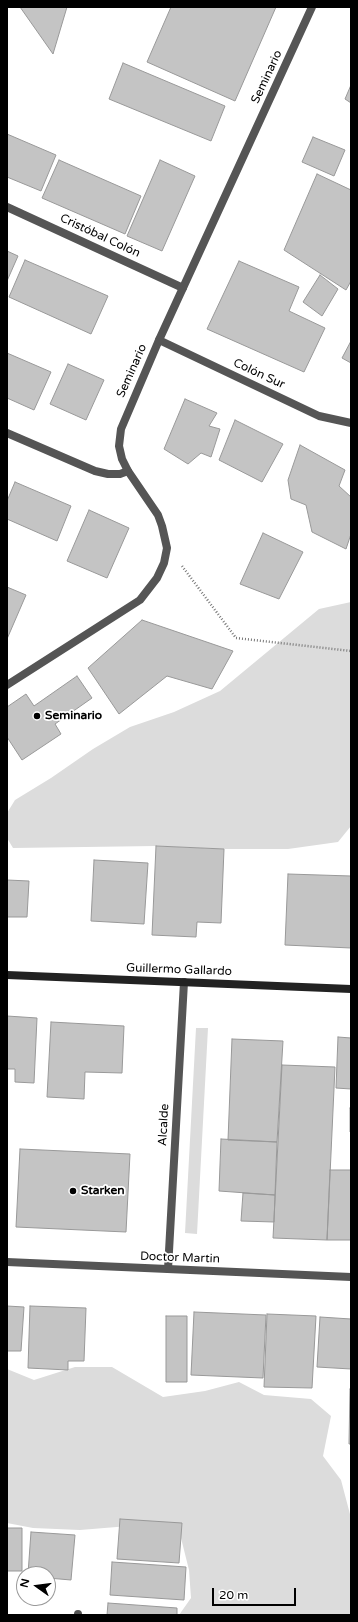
<!DOCTYPE html>
<html>
<head>
<meta charset="utf-8">
<style>
	body { margin:0 }
	#map { position:relative; width:358px; height:1622px; overflow:hidden; background:#fff; font-family:"Varela Round",sans-serif }
	canvas { display:block }
	.frame { position:absolute; inset:0; border:8px solid #000; pointer-events:none }
	.north { position:absolute; left:16px; top:1566px; width:40px; height:40px; box-sizing:border-box; background:#fff; border:1px solid #999; border-radius:50%; rotate:284deg; font-size:11px; font-weight:700; line-height:16px; text-align:center; color:#000 }
	.north::after { content:''; display:block; margin:auto; width:14px; height:18px; background:#000; clip-path:polygon(50% 0,100% 100%,50% 72%,0 100%) }
	.scale { position:absolute; left:212px; top:1588px; width:84px; height:18px; box-sizing:border-box; border:2px solid #000; border-top:0; padding-left:5px; font-size:12px; line-height:14px; white-space:nowrap; color:#000; -webkit-text-stroke:3px #fff; paint-order:stroke }
</style>
</head>
<body>
<div id="map">
<canvas width="358" height="1622"></canvas>
<div class="frame"></div>
<div class="north">N</div>
<div class="scale">20 m</div>
</div>
<script>
const context = document.querySelector('canvas').getContext('2d');
context.lineJoin = 'round';
function paint(path, color) {
  context.fillStyle = color;
  context.fill(path, 'evenodd');
}
function shape(rows) {
  const path = new Path2D();
  for (const r of rows) {
    path.moveTo(r[0], r[1]);
    for (let i = 2; i < r.length; i += 2) path.lineTo(r[i], r[i + 1]);
  }
  return path;
}
function stroke(path, color, width, dash) {
  context.strokeStyle = color;
  context.lineWidth = width;
  context.lineCap = dash ? 'butt' : 'round';
  context.setLineDash(dash || []);
  context.stroke(path);
}
function drawText(font, color, halo, rows, align = 'center') {
  context.font = font + ' "Varela Round",sans-serif';
  context.lineWidth = 3.5;
  context.setLineDash([]);
  context.textBaseline = 'middle';
  context.strokeStyle = halo;
  context.fillStyle = color;
  for (const [text, x, y, turn = 0] of rows) {
    context.save();
    context.translate(x, y);
    context.rotate((+turn || 0) * Math.PI / 180);
    context.textAlign = isNaN(turn) ? turn : align;
    if (halo) context.strokeText(text, 0, 0);
    context.fillText(text, 0, 0);
    context.restore();
  }
}
paint(shape([
	[351,602,351,826,338,842,288,849,224,849,156,846,13,848,7,838,7,813,15,800,51,778,93,749,130,727,174,712,220,691,319,609],
	[196,1028,208,1028,197,1234,185,1233],
	[75,1367,112,1367,163,1397,205,1391,239,1382,264,1395,311,1399,331,1416,323,1456,341,1480,351,1518,351,1615,179,1615,191,1598,189,1570,179,1530,141,1525,80,1530,33,1528,7,1523,7,1369,34,1380]
]), '#dcdcdc');
const building = shape([
	[20,7,67,7,53,54,20,7],
	[171,7,276,7,235,101,147,62,171,7],
	[123,63,225,106,211,141,109,99,123,63],
	[351,85,351,103,345,99,351,85],
	[7,134,56,155,41,191,7,177,7,134],
	[313,137,345,150,334,176,302,162,313,137],
	[59,160,141,196,125,234,42,198,59,160],
	[160,160,195,176,162,251,127,236,160,160],
	[317,174,351,190,351,281,346,290,284,250,317,174],
	[7,251,18,256,7,281,7,251],
	[25,260,108,296,91,334,9,297,25,260],
	[239,261,299,287,289,311,325,328,304,372,207,329,239,261],
	[320,275,338,289,322,316,303,302,320,275],
	[351,341,351,363,342,358,351,341],
	[7,353,51,372,34,410,7,398,7,353],
	[68,364,104,380,86,420,50,404,68,364],
	[185,399,217,413,209,426,220,429,211,457,201,453,188,464,164,449,185,399],
	[235,420,283,444,262,482,219,460,235,420],
	[300,445,345,470,339,486,351,497,351,534,346,549,312,532,306,505,291,499,288,480,300,445],
	[15,482,71,506,57,541,7,519,7,501,15,482],
	[89,510,129,528,107,578,67,561,89,510],
	[263,533,303,552,279,599,240,584,263,533],
	[7,587,26,595,7,639,7,587],
	[142,620,233,651,212,689,167,676,119,714,88,668,142,620],
	[77,676,92,698,55,724,61,734,22,760,7,737,7,707,26,694,34,706,77,676],
	[156,846,224,849,221,923,197,922,196,937,152,935,156,846],
	[94,860,148,863,144,924,91,921,94,860],
	[288,874,351,876,351,948,285,945,288,874],
	[7,880,29,881,27,917,7,917,7,880],
	[7,1016,37,1018,34,1083,15,1082,15,1069,7,1069,7,1016],
	[51,1022,124,1026,122,1073,85,1072,84,1099,47,1097,51,1022],
	[338,1037,351,1038,351,1089,336,1088,338,1037],
	[232,1039,283,1041,277,1142,228,1140,232,1039],
	[282,1065,335,1067,327,1240,273,1238,282,1065],
	[350,1108,351,1108,351,1132,350,1132,350,1108],
	[221,1139,277,1142,275,1195,219,1191,221,1139],
	[20,1149,130,1154,126,1232,16,1227,20,1149],
	[330,1170,351,1170,351,1240,327,1240,330,1170],
	[243,1193,275,1195,274,1222,241,1221,243,1193],
	[7,1306,24,1307,21,1351,7,1351,7,1306],
	[30,1306,86,1308,84,1361,68,1361,68,1370,28,1368,30,1306],
	[194,1312,266,1315,263,1378,191,1375,194,1312],
	[267,1314,316,1316,312,1388,264,1387,267,1314],
	[166,1316,187,1316,187,1382,166,1382,166,1316],
	[320,1317,351,1319,351,1369,317,1367,320,1317],
	[350,1389,351,1389,351,1444,349,1444,350,1389],
	[120,1519,182,1523,179,1563,117,1559,120,1519],
	[7,1528,22,1528,22,1571,7,1571,7,1528],
	[31,1532,75,1535,71,1580,48,1578,48,1574,28,1574,31,1532],
	[112,1562,186,1567,184,1600,110,1595,112,1562],
	[108,1603,177,1608,177,1615,107,1615,108,1603]
]);
paint(building, '#c4c4c4');
stroke(building, '#999', 1);
stroke(shape([
	[182,566,236,638,351,651]
]), '#777', 2.5, [1, 2]);
stroke(shape([
	[7,207,183,288],
	[159,340,319,416,351,423],
	[7,433,95,471,108,474,120,474,128,471],
	[168,1269,184,982],
	[78,1615,78,1614]
]), '#555', 8);
stroke(shape([
	[7,685,140,600,157,578,164,563,167,548,162,526,158,515,128,471,122,459,119,446,121,429,159,340,312,7],
	[7,1262,351,1277]
]), '#555', 8);
stroke(shape([
	[7,975,351,989]
]), '#222', 8);
for (const [x, y, r, color] of [
	[37,716,4,"#000"],
	[73,1191,4,"#000"]
]) {
  const dot = new Path2D();
  dot.arc(x, y, r, 0, 2 * Math.PI);
  context.fillStyle = color;
  context.fill(dot);
  stroke(dot, '#fff', 1.5);
}
drawText('12px', '#000', '#fff', [
	["Seminario",267,77,-65],
	["Cristóbal Colón",100,236,25],
	["Seminario",132,371,-66],
	["Colón Sur",259,374,25],
	["Guillermo Gallardo",179,970,2],
	["Alcalde",164,1125,-87],
	["Doctor Martin",180,1258,2]
]);
drawText('bold 12px', '#000', '#fff', [
	["Seminario",45,716],
	["Starken",81,1191]
], 'left');
</script>
</body>
</html>
